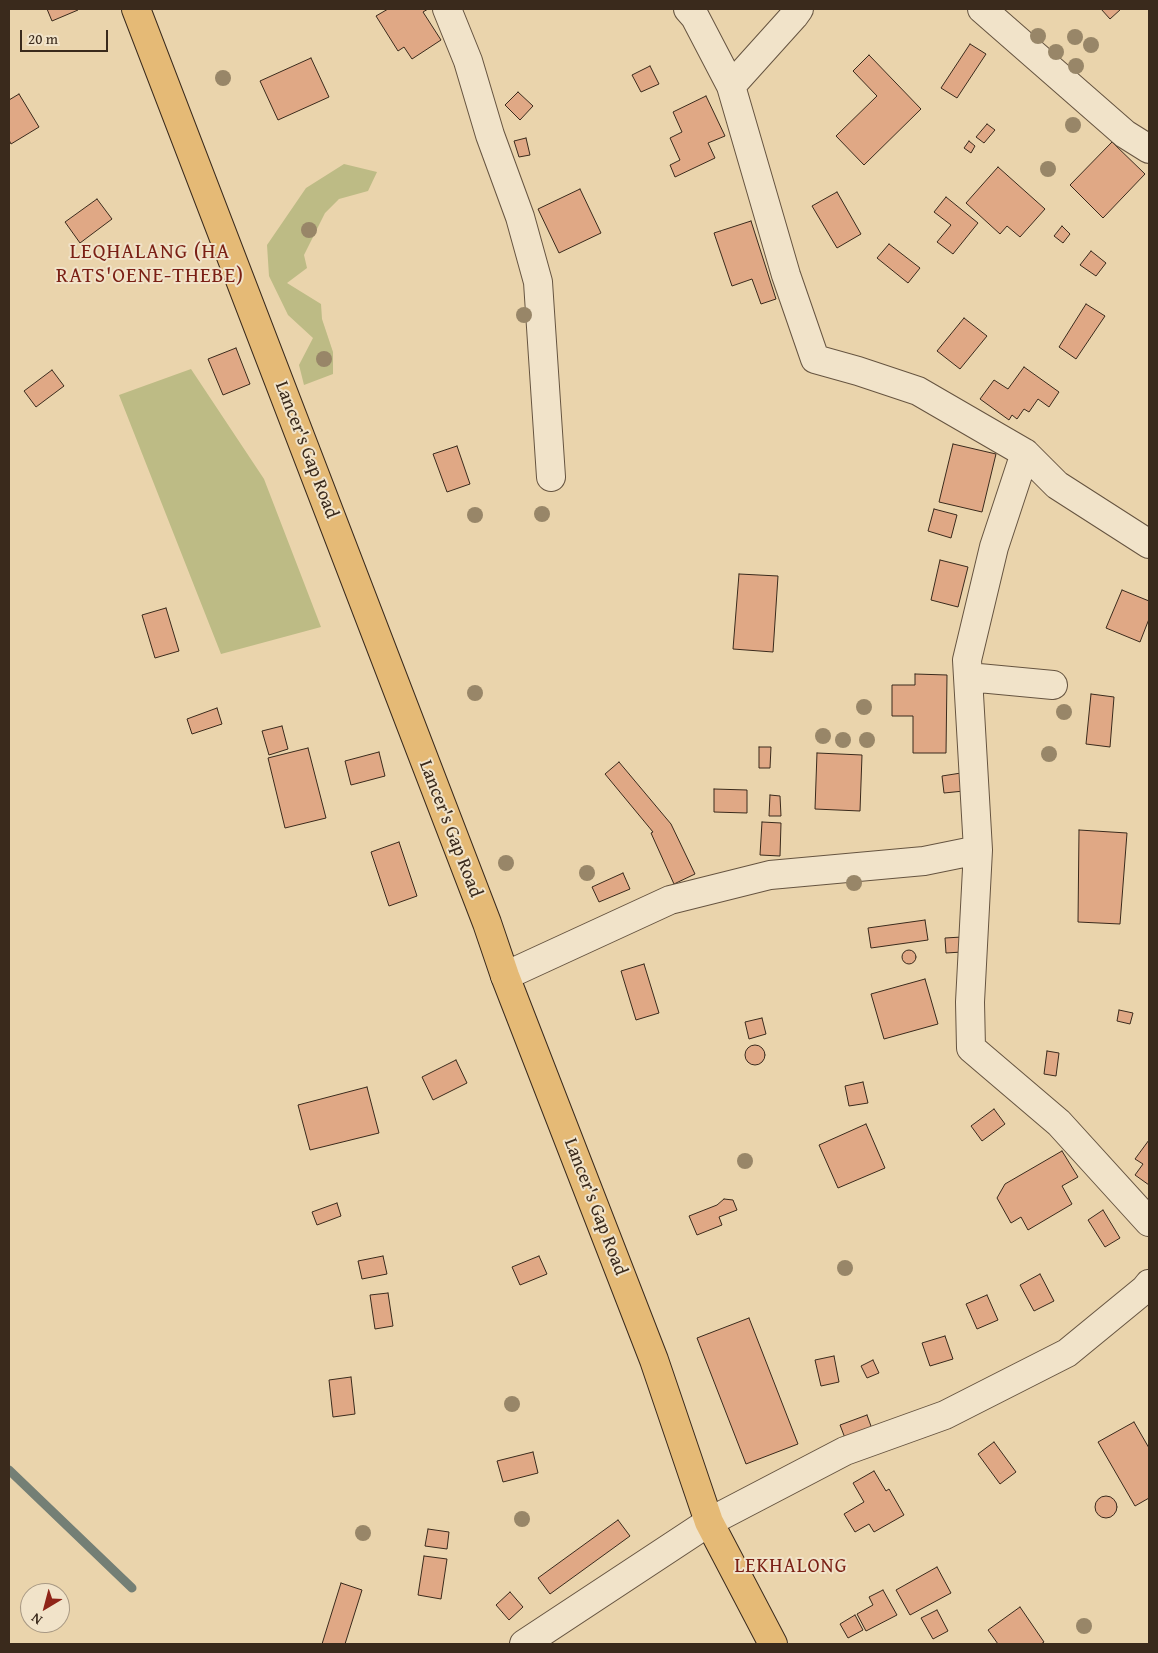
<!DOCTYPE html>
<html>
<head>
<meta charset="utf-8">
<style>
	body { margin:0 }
	#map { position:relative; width:1158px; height:1653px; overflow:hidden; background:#ead4ac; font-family:"Gentium Book Plus",serif }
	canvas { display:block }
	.frame { position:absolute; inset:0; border:10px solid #3a2a1c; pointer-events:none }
	.north { position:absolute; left:20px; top:1583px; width:50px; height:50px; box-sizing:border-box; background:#f1e3c9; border:1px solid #a89984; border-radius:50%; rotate:217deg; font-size:14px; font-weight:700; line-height:20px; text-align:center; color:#3a2a1c }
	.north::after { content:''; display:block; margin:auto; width:18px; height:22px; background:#8f2418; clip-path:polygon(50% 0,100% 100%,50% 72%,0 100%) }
	.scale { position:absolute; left:20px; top:30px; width:88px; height:22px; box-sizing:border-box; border:2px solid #3a2a1c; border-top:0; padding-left:6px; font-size:15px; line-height:18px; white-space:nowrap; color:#3a2a1c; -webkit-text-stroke:4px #f1e3c9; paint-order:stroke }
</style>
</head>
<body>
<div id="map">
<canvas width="1158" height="1653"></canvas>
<div class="frame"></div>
<div class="north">N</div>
<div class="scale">20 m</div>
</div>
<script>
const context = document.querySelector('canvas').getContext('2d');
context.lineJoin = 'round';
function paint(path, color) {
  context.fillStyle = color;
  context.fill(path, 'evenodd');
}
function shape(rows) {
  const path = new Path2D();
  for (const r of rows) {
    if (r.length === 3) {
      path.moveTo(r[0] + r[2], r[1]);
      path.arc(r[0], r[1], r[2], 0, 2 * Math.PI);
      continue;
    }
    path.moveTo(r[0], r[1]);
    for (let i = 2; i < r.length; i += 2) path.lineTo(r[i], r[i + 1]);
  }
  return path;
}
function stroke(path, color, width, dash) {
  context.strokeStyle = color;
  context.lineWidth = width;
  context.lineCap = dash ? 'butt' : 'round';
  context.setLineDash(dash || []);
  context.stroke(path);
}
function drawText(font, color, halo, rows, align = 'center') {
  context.font = font + ' "Gentium Book Plus",serif';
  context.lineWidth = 4;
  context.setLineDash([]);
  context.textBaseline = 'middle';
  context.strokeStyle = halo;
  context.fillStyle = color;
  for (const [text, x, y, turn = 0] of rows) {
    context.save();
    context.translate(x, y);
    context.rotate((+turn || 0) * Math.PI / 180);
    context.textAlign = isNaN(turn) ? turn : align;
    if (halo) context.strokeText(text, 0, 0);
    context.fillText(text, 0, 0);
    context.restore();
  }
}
paint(shape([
	[344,164,377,172,368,191,339,199,325,213,304,255,307,268,287,283,321,304,322,319,333,352,333,374,304,385,299,365,313,338,288,315,269,276,267,245,306,188],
	[191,369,264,479,321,627,221,654,119,395]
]), '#bdbb85');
stroke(shape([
	[9,1470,132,1588]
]), '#747f75', 9);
const building = shape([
	[47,9,78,9,78,10,52,21,47,9],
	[388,9,428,9,423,12,441,40,412,59,404,47,398,51,376,16,388,9],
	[1101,9,1121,9,1110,19,1101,9],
	[970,44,986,54,957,98,941,88,970,44],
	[869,55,921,109,864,165,836,136,877,96,853,71,869,55],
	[311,58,329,97,278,120,260,81,311,58],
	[650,66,659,84,641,92,632,75,650,66],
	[518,92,533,106,520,120,505,105,518,92],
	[19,94,39,127,11,144,9,140,9,100,19,94],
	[706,96,725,136,708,143,715,158,675,177,670,165,680,160,670,138,682,132,673,112,706,96],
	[987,124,995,130,984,143,976,137,987,124],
	[526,138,530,155,519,157,514,141,526,138],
	[969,141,975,146,971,153,964,148,969,141],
	[1112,142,1145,174,1103,218,1070,185,1112,142],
	[998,167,1045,209,1020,237,1007,226,1000,234,966,203,998,167],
	[580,189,601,233,559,253,538,209,580,189],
	[837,192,861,234,837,248,812,206,837,192],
	[946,197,978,223,953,254,937,242,951,225,934,212,946,197],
	[97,199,112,219,80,243,65,222,97,199],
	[751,221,776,299,761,304,752,279,732,286,714,233,751,221],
	[1062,226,1070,234,1063,243,1054,236,1062,226],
	[889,244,920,268,908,283,877,258,889,244],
	[1091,251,1106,263,1096,276,1080,265,1091,251],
	[1086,304,1105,316,1076,359,1059,347,1086,304],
	[964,318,987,336,960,369,937,351,964,318],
	[236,348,250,384,223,395,208,359,236,348],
	[1024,367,1059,392,1049,407,1038,399,1029,412,1024,409,1017,419,1012,415,1009,420,980,399,994,380,1008,389,1024,367],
	[52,370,64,386,36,407,24,391,52,370],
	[953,444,996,454,982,512,939,502,953,444],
	[457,446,470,484,447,492,433,454,457,446],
	[934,509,957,515,951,538,928,531,934,509],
	[940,560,968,567,958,607,931,600,940,560],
	[739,574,778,576,773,652,733,649,739,574],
	[1122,590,1149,601,1149,619,1140,642,1106,628,1122,590],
	[166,608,179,651,155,658,142,615,166,608],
	[915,674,947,675,946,753,913,753,913,716,892,716,892,685,915,685,915,674],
	[1091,694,1114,697,1110,747,1086,744,1091,694],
	[217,708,222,724,192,734,187,719,217,708],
	[282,726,288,749,269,755,262,731,282,726],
	[759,747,771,747,770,768,759,768,759,747],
	[308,748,326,818,285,828,268,758,308,748],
	[379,752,385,776,351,785,345,761,379,752],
	[817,753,862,755,860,811,815,809,817,753],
	[619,762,671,824,695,874,674,884,651,833,653,832,605,774,619,762],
	[961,773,964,791,944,793,942,776,961,773],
	[714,789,747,790,747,813,714,812,714,789],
	[770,795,780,796,781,816,769,816,770,795],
	[762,822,781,823,780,856,760,855,762,822],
	[1079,830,1127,833,1120,924,1078,922,1079,830],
	[399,842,417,896,389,906,371,852,399,842],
	[623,873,630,889,599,902,592,887,623,873],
	[925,920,928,940,871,948,868,928,925,920],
	[962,937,962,952,946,953,945,938,962,937],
	[909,957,7],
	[644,964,659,1013,636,1020,621,971,644,964],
	[925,979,938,1024,884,1039,871,994,925,979],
	[1119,1010,1133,1013,1130,1024,1117,1021,1119,1010],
	[762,1018,766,1034,749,1039,745,1022,762,1018],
	[755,1055,10],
	[1047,1051,1059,1053,1056,1076,1044,1074,1047,1051],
	[456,1060,467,1083,433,1100,422,1077,456,1060],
	[863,1082,868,1103,849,1106,845,1086,863,1082],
	[367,1087,379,1133,310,1150,298,1105,367,1087],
	[994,1109,1005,1124,982,1141,971,1126,994,1109],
	[866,1124,885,1168,838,1188,819,1145,866,1124],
	[1149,1140,1149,1185,1135,1175,1143,1164,1135,1159,1149,1140],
	[1062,1151,1078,1177,1062,1186,1072,1204,1028,1230,1021,1217,1011,1223,997,1198,1005,1184,1062,1151],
	[724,1199,733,1200,737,1210,719,1217,722,1225,697,1235,689,1216,717,1205,724,1199],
	[337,1203,341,1216,317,1225,312,1212,337,1203],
	[1103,1210,1120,1238,1105,1247,1088,1220,1103,1210],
	[383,1256,387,1274,362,1279,358,1261,383,1256],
	[539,1256,547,1274,520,1285,512,1267,539,1256],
	[1040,1274,1054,1301,1034,1311,1020,1285,1040,1274],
	[388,1293,393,1326,375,1329,370,1295,388,1293],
	[987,1295,998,1320,977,1329,966,1304,987,1295],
	[749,1318,798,1444,746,1464,697,1338,749,1318],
	[945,1336,953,1359,930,1366,922,1343,945,1336],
	[834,1356,839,1382,821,1386,815,1360,834,1356],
	[873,1360,879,1373,867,1378,861,1366,873,1360],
	[351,1377,355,1414,333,1417,329,1380,351,1377],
	[867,1415,872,1429,845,1438,840,1425,867,1415],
	[1134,1422,1149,1448,1149,1498,1135,1506,1098,1442,1134,1422],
	[994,1442,1016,1472,1000,1484,978,1454,994,1442],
	[533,1452,538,1473,503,1482,497,1461,533,1452],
	[874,1471,886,1491,889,1489,904,1515,874,1532,869,1524,855,1532,844,1514,864,1502,853,1483,874,1471],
	[1106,1507,11],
	[618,1520,630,1536,550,1594,538,1578,618,1520],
	[428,1529,449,1532,447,1549,425,1546,428,1529],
	[424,1556,447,1559,441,1599,418,1595,424,1556],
	[937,1567,951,1593,910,1615,896,1590,937,1567],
	[341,1583,362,1590,345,1644,322,1644,341,1583],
	[883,1590,897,1615,866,1631,857,1614,873,1605,869,1597,883,1590],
	[510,1592,523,1607,509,1620,496,1605,510,1592],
	[1020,1607,1044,1642,1041,1644,998,1644,988,1630,1020,1607],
	[937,1610,948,1631,933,1639,921,1618,937,1610],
	[855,1615,863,1630,848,1638,840,1624,855,1615]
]);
paint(building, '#e0a885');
stroke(building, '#3a2a1c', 1);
const minor = shape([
	[447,9,468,61,490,135,520,217,538,282,551,477],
	[688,9,695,17,731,86,794,16,799,9],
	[982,9,1125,134,1149,149],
	[731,86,786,275,815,359,858,371,918,391,1025,453,1057,485,1149,544],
	[1025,453,994,547,967,660,978,850,970,1002,971,1048,1059,1123,1149,1222],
	[968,677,1053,685],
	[505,976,670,900,770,875,924,861,978,850],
	[524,1644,709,1522,845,1451,945,1415,1067,1353,1145,1289,1149,1284]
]);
const major = shape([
	[136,9,487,923,505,976,654,1360,709,1522,773,1644]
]);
stroke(minor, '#665440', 30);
stroke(major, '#3a2a1c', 30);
stroke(minor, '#f1e3c9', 28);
stroke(major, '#e5ba76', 28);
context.fillStyle = '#988668';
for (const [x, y] of [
	[1038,36],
	[1075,37],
	[1091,45],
	[1056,52],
	[1076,66],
	[223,78],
	[1073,125],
	[1048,169],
	[309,230],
	[524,315],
	[324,359],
	[542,514],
	[475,515],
	[475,693],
	[864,707],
	[1064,712],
	[823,736],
	[843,740],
	[867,740],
	[1049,754],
	[506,863],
	[587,873],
	[854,883],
	[745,1161],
	[845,1268],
	[512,1404],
	[522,1519],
	[363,1533],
	[1084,1626]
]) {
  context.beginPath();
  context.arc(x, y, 8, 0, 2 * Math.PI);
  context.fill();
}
drawText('19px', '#3a2a1c', '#f1e3c9', [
	["Lancer's Gap Road",306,450,69],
	["Lancer's Gap Road",450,829,69],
	["Lancer's Gap Road",595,1207,69]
]);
context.letterSpacing = '1px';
drawText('20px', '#7a1f14', '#f1e3c9', [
	["LEKHALONG",791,1567]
]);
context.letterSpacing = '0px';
context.letterSpacing = '1px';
drawText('21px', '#7a1f14', '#f1e3c9', [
	["LEQHALANG (HA",150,253],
	["RATS'OENE-THEBE)",150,277]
]);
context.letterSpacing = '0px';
</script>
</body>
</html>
